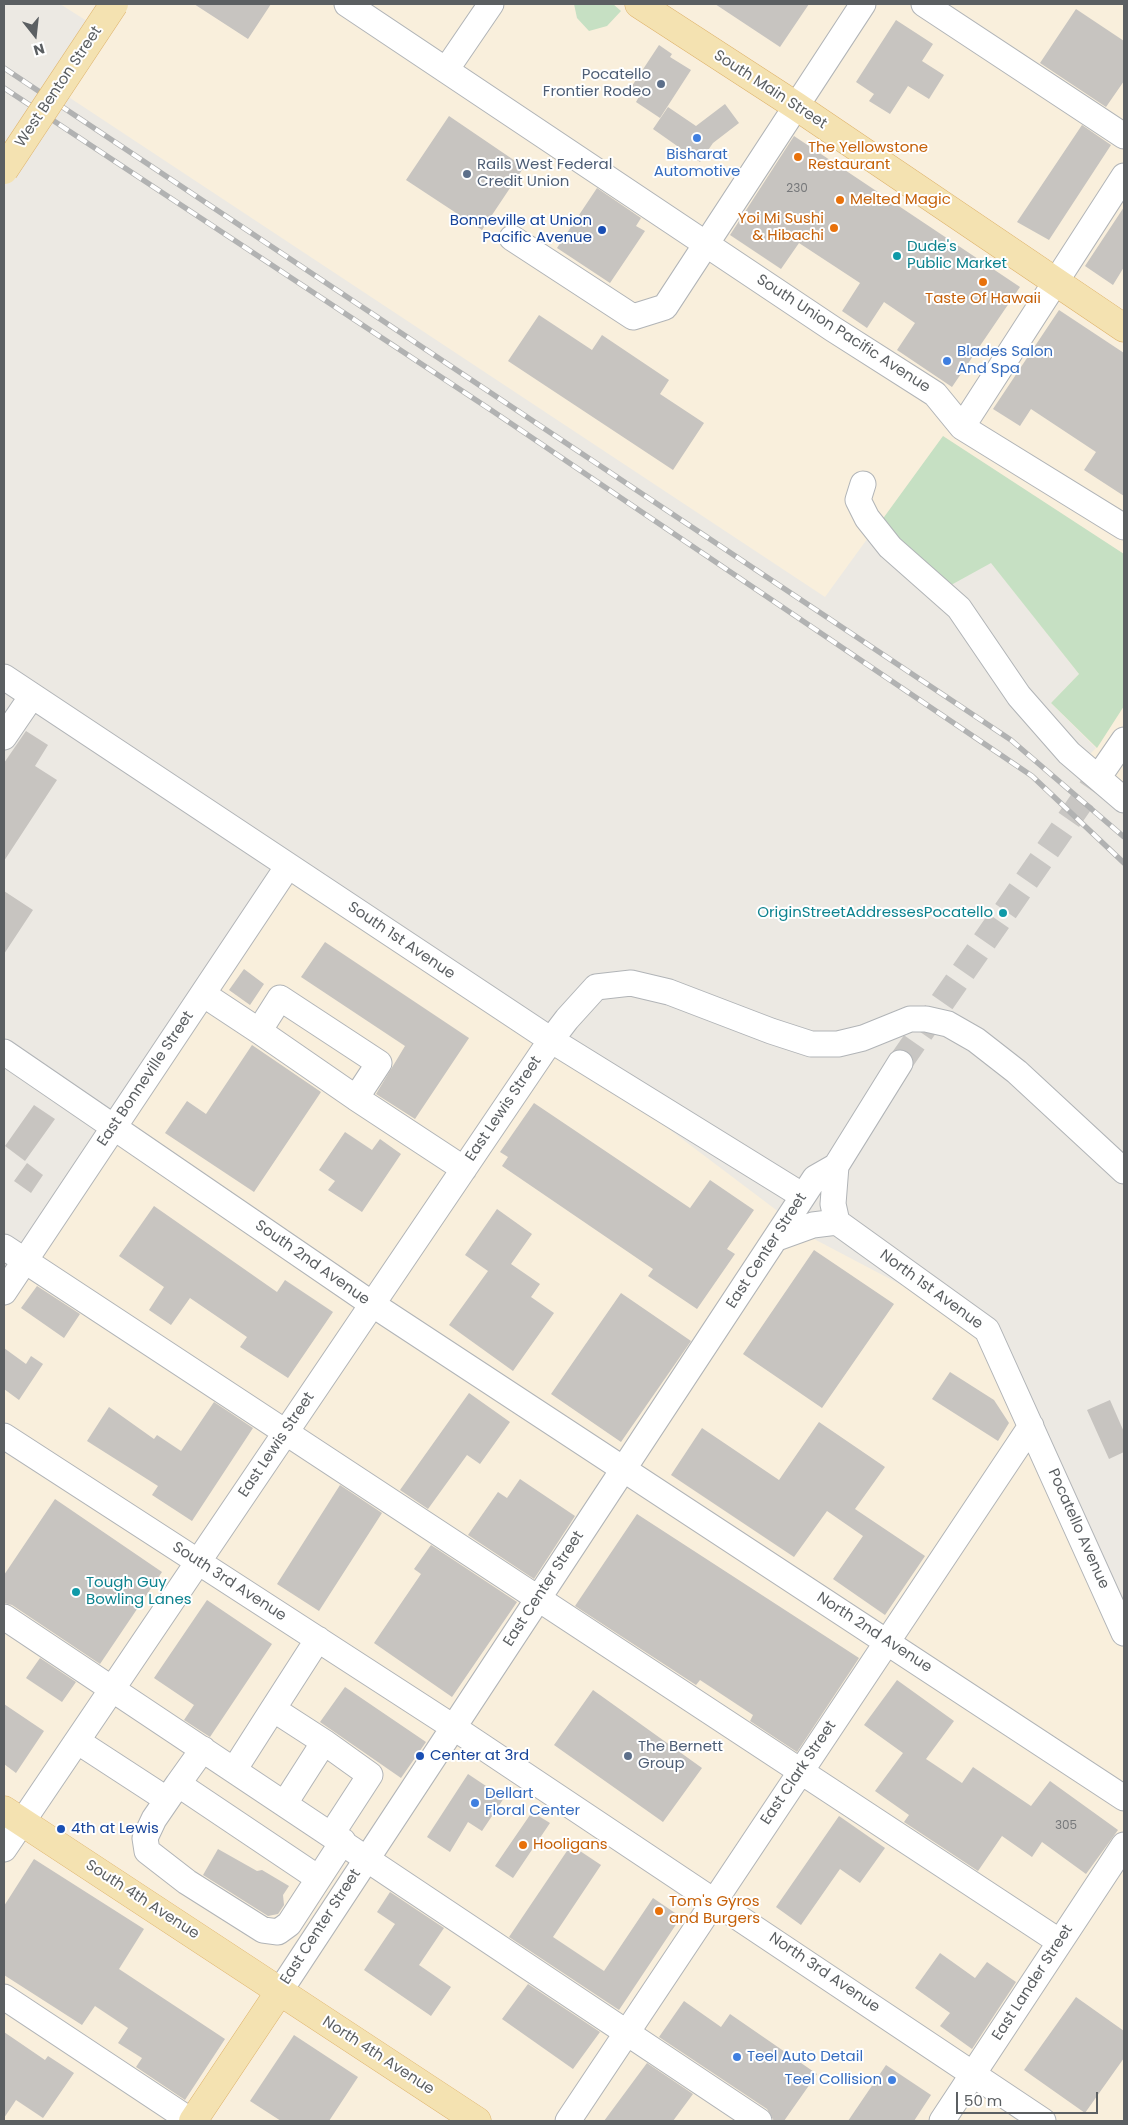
<!DOCTYPE html>
<html>
<head>
<meta charset="utf-8">
<style>
	body { margin:0 }
	#map { position:relative; width:1128px; height:2125px; overflow:hidden; background:#ece9e3; font-family:Poppins,sans-serif }
	canvas { display:block }
	.frame { position:absolute; inset:0; border:5px solid #5b5f62; pointer-events:none }
	.north { position:absolute; left:10px; top:10px; width:50px; height:50px; -webkit-text-stroke:4px #fff; paint-order:stroke; rotate:164deg; font-size:14px; font-weight:700; line-height:20px; text-align:center; color:#5b5f62 }
	.north::after { content:''; display:block; margin:auto; width:18px; height:22px; background:#5b5f62; clip-path:polygon(50% 0,100% 100%,50% 72%,0 100%) }
	.scale { position:absolute; left:956px; top:2092px; width:142px; height:22px; box-sizing:border-box; border:2px solid #5b5f62; border-top:0; padding-left:6px; font-size:15px; line-height:18px; white-space:nowrap; color:#5b5f62; -webkit-text-stroke:4px #fff; paint-order:stroke }
</style>
</head>
<body>
<div id="map">
<canvas width="1128" height="2125"></canvas>
<div class="frame"></div>
<div class="north">N</div>
<div class="scale">50 m</div>
</div>
<script>
const context = document.querySelector('canvas').getContext('2d');
context.lineJoin = 'round';
function paint(path, color) {
  context.fillStyle = color;
  context.fill(path, 'evenodd');
}
function shape(rows) {
  const path = new Path2D();
  for (const r of rows) {
    path.moveTo(r[0], r[1]);
    for (let i = 2; i < r.length; i += 2) path.lineTo(r[i], r[i + 1]);
  }
  return path;
}
function stroke(path, color, width, dash) {
  context.strokeStyle = color;
  context.lineWidth = width;
  context.lineCap = dash ? 'butt' : 'round';
  context.setLineDash(dash || []);
  context.stroke(path);
}
function drawText(font, color, halo, rows, align = 'center') {
  context.font = font + ' Poppins,sans-serif';
  context.lineWidth = 4;
  context.setLineDash([]);
  context.textBaseline = 'middle';
  context.strokeStyle = halo;
  context.fillStyle = color;
  for (const [text, x, y, turn = 0] of rows) {
    context.save();
    context.translate(x, y);
    context.rotate((+turn || 0) * Math.PI / 180);
    context.textAlign = isNaN(turn) ? turn : align;
    if (halo) context.strokeText(text, 0, 0);
    context.fillText(text, 0, 0);
    context.restore();
  }
}
paint(shape([
	[60,4,1124,4,1124,787,1084,760,1096,748,1051,703,1079,674,991,562,942,590,878,524,825,597,58,90,98,28],
	[288,866,551,1040,816,1240,987,1330,1124,1633,1124,2121,4,2121,4,1295]
]), '#f9efdc');
paint(shape([
	[574,4,613,4,621,11,607,26,589,31,577,18],
	[943,436,1124,554,1124,706,1097,748,1051,703,1079,674,991,563,942,590,879,524]
]), '#c6e0c3');
paint(shape([
	[194,4,271,4,248,39],
	[715,4,809,4,780,47],
	[1076,9,1124,41,1124,81,1106,107,1040,63],
	[896,20,933,44,922,61,944,75,929,99,908,86,890,114,869,101,874,94,856,82],
	[659,45,672,54,670,57,691,70,660,118,636,102,640,95,630,89],
	[725,104,739,123,713,143,700,162,653,129,668,107,696,126],
	[449,116,524,167,482,230,406,180],
	[1082,125,1111,145,1049,240,1017,222],
	[794,136,1020,287,952,387,897,350,915,323,884,302,867,328,842,311,860,283,799,243,781,269,730,235],
	[597,188,641,218,636,226,645,231,610,283,557,248],
	[1124,207,1124,267,1113,285,1085,266],
	[1059,310,1124,353,1124,496,1084,470,1096,452,1031,409,1020,426,993,409],
	[539,315,592,350,602,335,669,380,660,394,704,423,673,470,508,361],
	[26,731,48,745,35,766,57,780,4,861,4,763],
	[4,891,33,910,4,954],
	[325,942,469,1038,415,1119,376,1094,405,1046,301,977],
	[244,969,264,984,250,1005,229,990],
	[252,1045,321,1092,254,1192,165,1133,187,1101,206,1114],
	[534,1103,690,1208,710,1180,754,1210,727,1249,735,1254,697,1309,648,1276,653,1269,502,1166,508,1157,500,1152],
	[34,1105,55,1119,25,1161,5,1146],
	[345,1132,372,1150,380,1139,401,1154,362,1212,328,1190,335,1181,319,1170],
	[27,1163,43,1175,31,1193,14,1181],
	[154,1206,277,1292,285,1280,333,1312,288,1378,240,1347,247,1337,190,1298,171,1325,149,1310,164,1287,119,1256],
	[497,1209,532,1234,511,1264,540,1284,531,1297,554,1313,513,1371,449,1325,488,1271,465,1255],
	[814,1250,894,1304,822,1408,743,1354],
	[37,1286,80,1314,64,1338,21,1308],
	[621,1293,691,1341,621,1442,551,1394],
	[4,1348,26,1364,31,1356,43,1364,19,1400,4,1389],
	[950,1372,994,1400,1009,1423,998,1441,932,1399],
	[469,1393,510,1422,480,1464,467,1455,428,1509,400,1490],
	[1110,1400,1124,1432,1124,1452,1109,1459,1087,1410],
	[214,1402,253,1428,192,1521,152,1495,158,1486,87,1441,109,1407,154,1439,157,1435,181,1451],
	[819,1422,885,1467,855,1509,925,1556,885,1615,833,1579,863,1536,827,1511,794,1557,671,1475,702,1428,779,1480],
	[520,1479,575,1516,534,1579,468,1535,498,1492,507,1498],
	[340,1485,382,1513,319,1611,277,1584],
	[55,1499,162,1572,100,1664,12,1605,4,1603,4,1575],
	[637,1514,859,1658,797,1752,750,1721,753,1715,700,1680,696,1685,575,1606],
	[431,1545,517,1602,452,1697,374,1643,421,1574,414,1569],
	[207,1600,272,1644,210,1737,184,1720,194,1705,154,1678],
	[40,1658,76,1682,62,1702,26,1678],
	[897,1680,954,1721,926,1759,962,1783,973,1767,1031,1806,1050,1781,1118,1830,1086,1874,1042,1842,1032,1857,1002,1836,978,1871,904,1822,909,1815,875,1791,903,1753,864,1725],
	[345,1687,426,1742,401,1778,320,1722],
	[593,1690,702,1768,663,1822,554,1745],
	[4,1704,44,1731,16,1773,4,1764],
	[468,1774,504,1798,482,1831,468,1822,450,1852,427,1837],
	[532,1812,550,1823,513,1878,495,1866],
	[839,1816,885,1848,860,1883,840,1869,801,1925,776,1907],
	[571,1845,601,1865,553,1937,604,1971,653,1898,681,1917,619,2010,509,1937],
	[218,1849,257,1871,262,1870,289,1886,283,1895,284,1905,278,1914,268,1916,203,1875],
	[34,1859,144,1929,119,1969,225,2039,185,2100,136,2067,142,2058,118,2043,128,2028,95,2006,82,2025,4,1975,4,1906],
	[390,1892,444,1928,419,1965,451,1987,431,2016,364,1970,395,1924,377,1912],
	[940,1953,975,1978,987,1962,1016,1982,972,2049,940,2026,950,2013,915,1988],
	[528,1984,600,2032,573,2069,502,2019],
	[1076,1997,1124,2031,1124,2058,1085,2113,1024,2070],
	[684,2001,721,2027,730,2014,817,2074,784,2121,774,2121,767,2109,659,2037],
	[4,2032,45,2060,48,2056,74,2073,43,2118,16,2100,4,2118],
	[294,2035,358,2077,329,2121,281,2121,250,2101],
	[647,2063,693,2094,673,2121,604,2121],
	[886,2065,931,2095,914,2121,848,2121]
]), '#c7c4c0');
stroke(shape([
	[900,1063,1102,772]
]), '#c8c6c3', 25, [25, 12]);
const minor = shape([
	[347,4,833,329,935,394,962,427,1124,527],
	[924,4,1124,136],
	[446,70,491,4],
	[512,238,633,317,665,307,863,4],
	[962,427,1124,176],
	[863,484,858,500,867,518,890,547,959,608,1019,696,1069,753,1124,800],
	[4,677,551,1040,803,1196],
	[4,737,32,696],
	[1102,772,1124,740],
	[203,994,259,1031],
	[4,1052,372,1304,1124,1798],
	[356,1098,379,1063,280,998,259,1031,356,1098,464,1169],
	[836,1166,833,1204,837,1222,987,1330,1124,1633],
	[777,1238,813,1225,837,1222],
	[4,1247,1060,1942],
	[4,1292,288,866],
	[4,1436,453,1727,1043,2121],
	[4,1617,759,2121],
	[318,1639,273,1709,324,1742],
	[77,1741,166,1799],
	[203,1749,178,1784,318,1878],
	[234,1770,273,1709],
	[178,1784,154,1819,145,1838,147,1851,187,1882,263,1930,278,1932,289,1924,343,1841],
	[285,1803,324,1742,370,1775,331,1835],
	[4,1849,551,1040,567,1019,596,987,631,983,669,992,771,1031,811,1044,838,1044,863,1038,910,1019,926,1019,948,1024,976,1040,1017,1072,1124,1171],
	[280,1991,815,1178,836,1166,900,1063],
	[4,1997,191,2121],
	[568,2121,1031,1426],
	[942,2121,1124,1845]
]);
const major = shape([
	[639,4,796,106,1124,328],
	[4,1810,477,2121],
	[193,2121,280,1991]
]);
stroke(minor, '#b1b4b7', 27);
stroke(major, '#deb26a', 29);
stroke(minor, '#fff', 25);
stroke(major, '#f4e2b1', 28);
const rail = shape([
	[4,68,1011,740,1124,837],
	[4,88,491,410,1032,776,1124,863]
]);
stroke(rail, '#b1b2b2', 5.5);
stroke(rail, '#fff', 4, [11]);
const majorBridge = shape([
	[4,170,114,4]
]);
stroke(majorBridge, '#deb26a', 29, []);
stroke(majorBridge, '#f4e2b1', 28);
for (const [x, y, r, color] of [
	[661,84,5,"#5c6f8a"],
	[697,138,5,"#3f7fe0"],
	[798,157,5,"#e8710a"],
	[467,174,5,"#5c6f8a"],
	[840,200,5,"#e8710a"],
	[834,228,5,"#e8710a"],
	[602,230,5,"#1a4fb4"],
	[897,256,5,"#0f9aa8"],
	[983,282,5,"#e8710a"],
	[947,361,5,"#3f7fe0"],
	[1003,913,5,"#0f9aa8"],
	[76,1592,5,"#0f9aa8"],
	[420,1756,5,"#1a4fb4"],
	[628,1756,5,"#5c6f8a"],
	[475,1803,5,"#3f7fe0"],
	[61,1829,5,"#1a4fb4"],
	[523,1845,5,"#e8710a"],
	[659,1911,5,"#e8710a"],
	[737,2057,5,"#3f7fe0"],
	[892,2080,5,"#3f7fe0"]
]) {
  const dot = new Path2D();
  dot.arc(x, y, r, 0, 2 * Math.PI);
  context.fillStyle = color;
  context.fill(dot);
  stroke(dot, '#fff', 2);
}
drawText('12px', '#76787a', null, [
	["230",797,189],
	["305",1066,1826]
]);
drawText('15px', '#4e5e75', '#fff', [
	["Pocatello",651,75,"right"],
	["Frontier Rodeo",651,92,"right"],
	["Rails West Federal",477,165],
	["Credit Union",477,182],
	["The Bernett",638,1747],
	["Group",638,1764]
], 'left');
drawText('15px', '#5b5f62', '#fff', [
	["West Benton Street",59,87,-56],
	["South Main Street",770,90,33],
	["South Union Pacific Avenue",843,334,33],
	["South 1st Avenue",401,941,34],
	["East Bonneville Street",146,1079,-56],
	["East Lewis Street",504,1109,-56],
	["East Center Street",767,1251,-57],
	["South 2nd Avenue",312,1263,35],
	["North 1st Avenue",931,1290,36],
	["East Lewis Street",277,1445,-56],
	["Pocatello Avenue",1078,1529,66],
	["South 3rd Avenue",229,1582,33],
	["East Center Street",544,1589,-57],
	["North 2nd Avenue",874,1633,33],
	["East Clark Street",799,1773,-56],
	["South 4th Avenue",142,1900,33],
	["East Center Street",321,1927,-57],
	["North 3rd Avenue",824,1973,34],
	["East Lander Street",1033,1983,-57],
	["North 4th Avenue",378,2056,33]
]);
drawText('15px', '#c56008', '#fff', [
	["The Yellowstone",808,148],
	["Restaurant",808,165],
	["Melted Magic",850,200],
	["Yoi Mi Sushi",824,219,"right"],
	["& Hibachi",824,236,"right"],
	["Taste Of Hawaii",983,299,"center"],
	["Hooligans",533,1845],
	["Tom's Gyros",669,1902],
	["and Burgers",669,1919]
], 'left');
drawText('15px', '#366cbe', '#fff', [
	["Bisharat",697,155,"center"],
	["Automotive",697,172,"center"],
	["Blades Salon",957,352],
	["And Spa",957,369],
	["Dellart",485,1794],
	["Floral Center",485,1811],
	["Teel Auto Detail",747,2057],
	["Teel Collision",882,2080,"right"]
], 'left');
drawText('15px', '#164399', '#fff', [
	["Bonneville at Union",592,221,"right"],
	["Pacific Avenue",592,238,"right"],
	["Center at 3rd",430,1756],
	["4th at Lewis",71,1829]
], 'left');
drawText('15px', '#0d838f', '#fff', [
	["Dude's",907,247],
	["Public Market",907,264],
	["OriginStreetAddressesPocatello",993,913,"right"],
	["Tough Guy",86,1583],
	["Bowling Lanes",86,1600]
], 'left');
</script>
</body>
</html>
